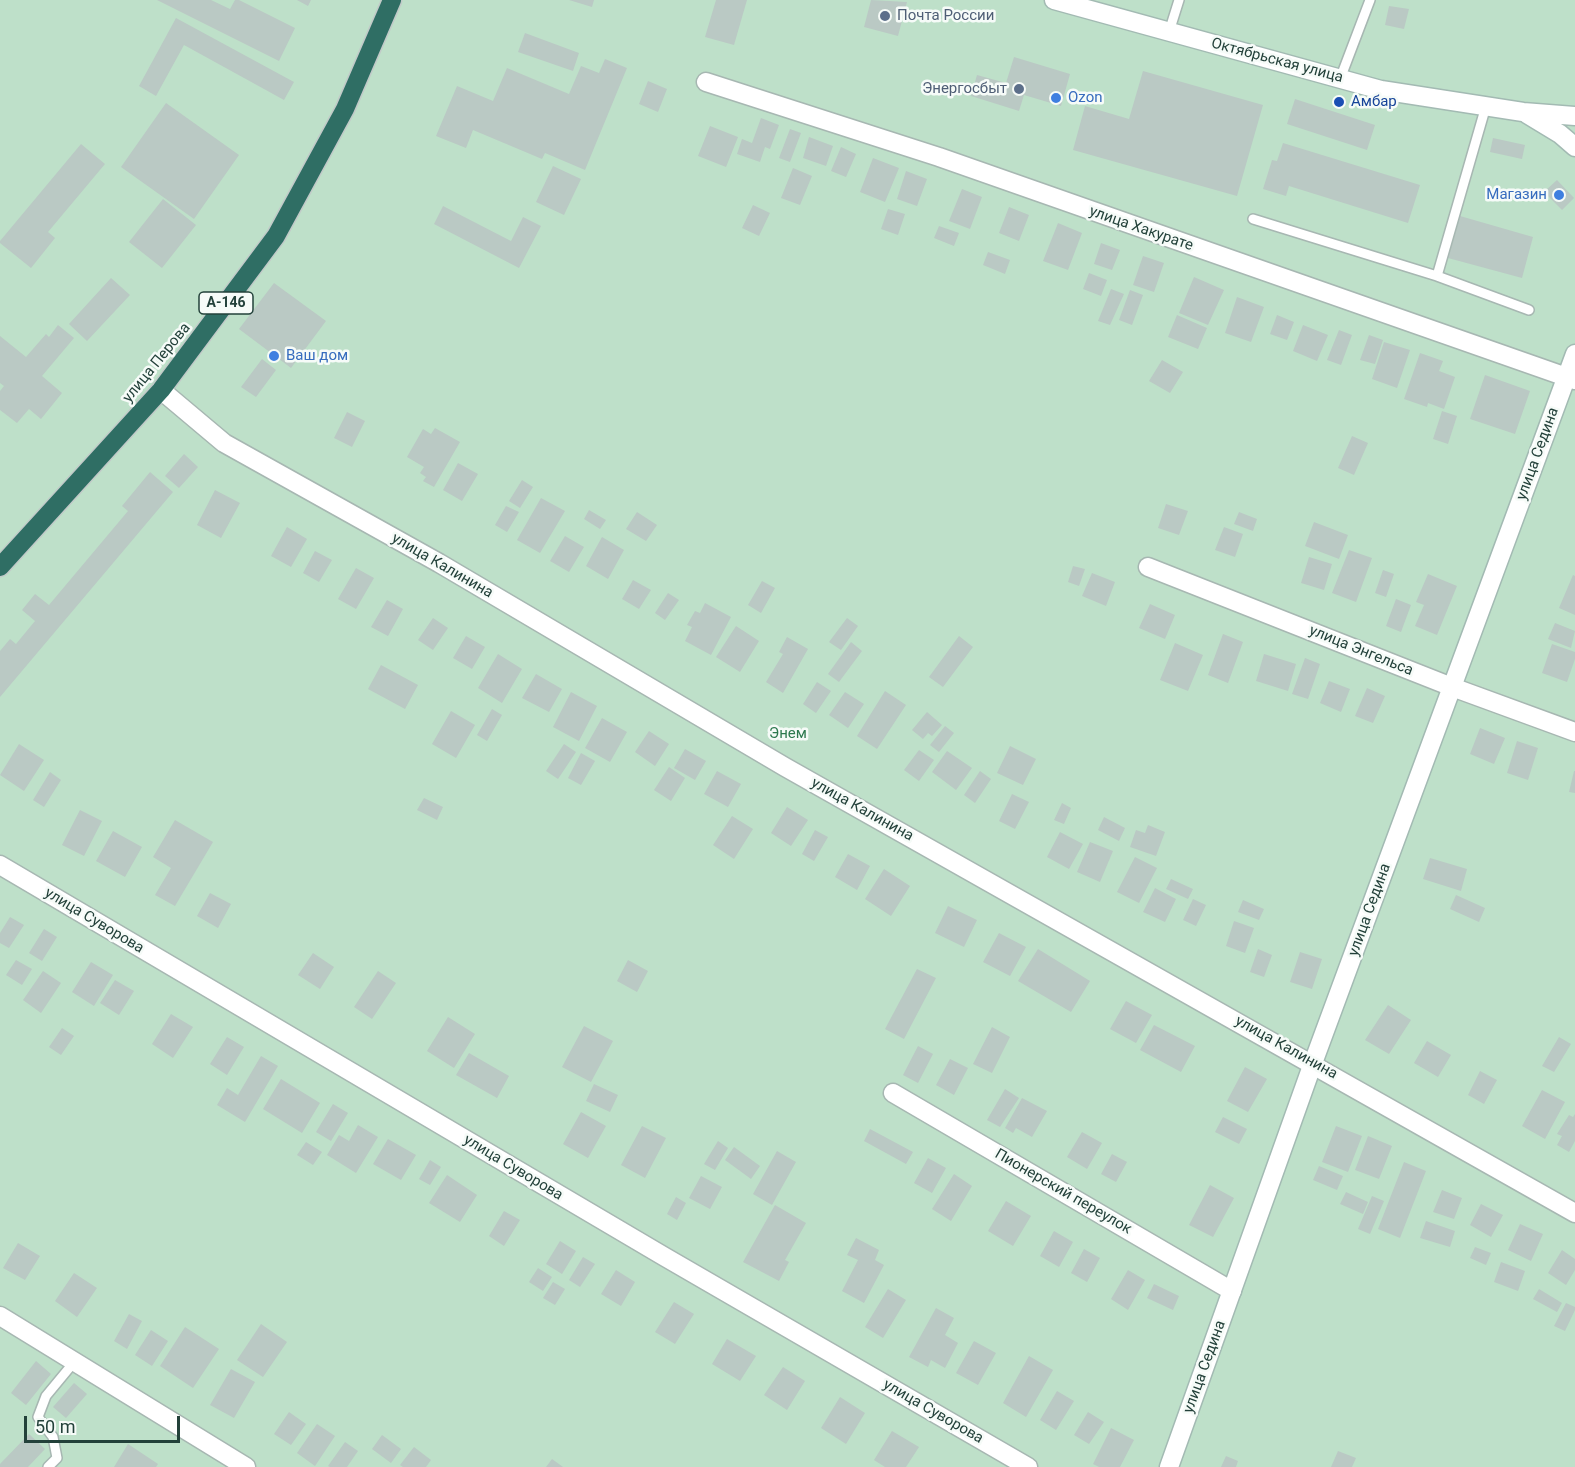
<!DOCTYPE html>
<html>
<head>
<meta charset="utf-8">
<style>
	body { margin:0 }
	#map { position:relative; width:1575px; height:1467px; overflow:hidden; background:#e5eeeb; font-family:Roboto,sans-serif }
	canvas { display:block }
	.scale { position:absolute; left:24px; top:1416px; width:156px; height:27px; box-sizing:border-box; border:3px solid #23413a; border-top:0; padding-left:8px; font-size:18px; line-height:21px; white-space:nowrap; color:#23413a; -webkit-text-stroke:4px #f6fbf8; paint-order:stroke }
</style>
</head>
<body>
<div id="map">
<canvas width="1575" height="1467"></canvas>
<div class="scale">50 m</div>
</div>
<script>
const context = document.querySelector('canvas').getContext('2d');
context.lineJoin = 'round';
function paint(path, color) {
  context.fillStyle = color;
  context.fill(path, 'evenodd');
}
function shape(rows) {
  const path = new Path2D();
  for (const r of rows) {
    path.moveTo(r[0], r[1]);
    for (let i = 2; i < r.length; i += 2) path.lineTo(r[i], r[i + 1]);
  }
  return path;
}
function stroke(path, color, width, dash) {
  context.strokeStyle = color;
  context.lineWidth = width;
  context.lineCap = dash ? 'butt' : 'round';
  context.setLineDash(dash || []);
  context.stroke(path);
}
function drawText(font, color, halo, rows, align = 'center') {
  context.font = font + ' Roboto,sans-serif';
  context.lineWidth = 5;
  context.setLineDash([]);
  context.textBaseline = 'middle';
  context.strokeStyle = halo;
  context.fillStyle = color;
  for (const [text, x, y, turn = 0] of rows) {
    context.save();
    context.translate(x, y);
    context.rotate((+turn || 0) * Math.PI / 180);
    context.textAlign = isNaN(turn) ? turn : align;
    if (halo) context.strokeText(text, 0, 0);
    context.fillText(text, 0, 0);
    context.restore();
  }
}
paint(shape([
	[0,0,1575,0,1575,1467,0,1467]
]), '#bee0c9');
paint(shape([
	[157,0,211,0,230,9,235,0,239,0,295,28,279,61],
	[297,0,311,0,308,6],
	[569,0,594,0,592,7],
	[716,0,747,0,734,45,705,37],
	[871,0,907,2,898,36,864,27],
	[1389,6,1409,9,1404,29,1385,25],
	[176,18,294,82,284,100,184,45,156,96,139,86],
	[525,33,579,53,573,71,518,52],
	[1014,57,1070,74,1061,106,1024,95,1019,111,971,96,977,75,1006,83],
	[605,59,627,68,585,170,545,153,542,159,473,130,466,148,436,136,457,86,493,101,507,68,569,94,581,66,599,73],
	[1143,71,1263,105,1237,196,1073,150,1085,106,1129,119],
	[648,81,667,89,658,112,639,104],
	[1295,99,1375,125,1367,150,1287,124],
	[166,103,239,155,194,219,121,167],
	[761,118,779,125,770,149,765,147,760,162,737,154,742,139,752,143],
	[710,126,738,137,726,167,698,156],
	[790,129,801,133,790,162,779,158],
	[809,137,833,146,826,166,803,158],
	[1493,138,1525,145,1522,159,1490,152],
	[1283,143,1420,185,1408,223,1289,186,1286,196,1263,189,1272,160,1277,161],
	[81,144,105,164,48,232,55,238,31,268,0,243,0,241],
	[841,147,856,154,846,177,831,171],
	[873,158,899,168,885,202,860,192],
	[553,166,581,179,564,215,536,202],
	[793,168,812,176,800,205,781,198],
	[906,171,927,179,917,206,897,199],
	[1557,180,1574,198,1562,210,1544,192],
	[962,189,982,197,970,229,949,221],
	[163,199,196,225,162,268,129,242],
	[753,205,770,213,759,236,742,228],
	[443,206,511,241,523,217,541,226,519,268,434,224],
	[1009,207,1029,215,1019,241,999,233],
	[888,209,905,214,898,235,881,229],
	[1460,216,1533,237,1522,278,1448,258],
	[1058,223,1082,233,1068,270,1043,261],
	[939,226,959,233,954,246,934,238],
	[1101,243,1120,250,1112,270,1094,264],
	[988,252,1010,260,1005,274,983,265],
	[1143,256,1164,263,1154,292,1133,285],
	[1089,273,1107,280,1101,296,1083,289],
	[1194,277,1224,290,1208,325,1179,313],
	[111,278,130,295,87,341,69,324],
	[274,283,326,321,291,368,239,329],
	[1111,289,1124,294,1110,325,1098,321],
	[1130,290,1143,295,1132,325,1119,320],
	[1237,297,1264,307,1251,342,1225,333],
	[1177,315,1207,328,1198,349,1168,337],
	[1277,315,1294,322,1287,340,1270,334],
	[58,325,74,338,42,376,62,393,41,419,29,409,17,423,0,410,0,391,4,386,0,383,0,336,26,357,46,334,49,337],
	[1303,325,1328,335,1317,361,1293,351],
	[1339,330,1352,335,1341,365,1327,360],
	[1369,335,1383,340,1375,364,1360,360],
	[1384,342,1410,350,1397,388,1372,379],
	[1420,353,1443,361,1439,371,1455,377,1444,409,1428,403,1427,407,1404,399],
	[262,359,276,370,256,397,241,387],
	[1162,360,1183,372,1170,393,1149,381],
	[1485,375,1530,391,1515,434,1470,419],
	[1442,411,1457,416,1448,444,1433,439],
	[347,412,365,421,352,447,334,438],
	[435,428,460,442,434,487,423,481,426,477,420,473,424,467,407,457,423,429,431,434],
	[1352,436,1368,443,1354,475,1338,468],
	[184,454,198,467,179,488,165,476],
	[458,463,478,474,462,501,443,490],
	[150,472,173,492,0,697,0,651,10,639,16,644,35,621,22,610,35,594,49,605,128,511,122,506],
	[522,480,533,487,520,508,509,501],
	[215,490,240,503,221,538,197,525],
	[541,498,565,511,540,553,517,540],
	[1166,504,1188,511,1179,535,1158,528],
	[506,506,519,512,507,532,495,525],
	[589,510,606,520,600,529,584,519],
	[637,512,657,525,646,541,626,529],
	[1239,512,1257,519,1253,531,1234,524],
	[1314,522,1348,535,1339,559,1305,546],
	[287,527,307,539,291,567,271,556],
	[1224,527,1243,534,1235,557,1215,550],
	[565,536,584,547,569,572,550,561],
	[602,537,624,550,608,579,586,566],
	[1349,550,1372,558,1356,602,1332,593],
	[315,551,332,560,319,582,303,573],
	[1309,557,1332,564,1324,590,1301,583],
	[1073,566,1085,569,1079,586,1068,582],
	[356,568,374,578,356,609,338,599],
	[1383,570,1394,574,1386,597,1375,593],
	[1092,573,1115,582,1106,606,1082,596],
	[1428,574,1457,586,1437,635,1415,626,1424,605,1416,602],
	[1573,575,1575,576,1575,615,1559,608],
	[633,580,651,590,639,609,622,599],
	[762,581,775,588,761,613,748,605],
	[668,593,679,600,665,620,655,613],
	[1396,599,1411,605,1401,632,1386,626],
	[387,600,403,609,388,636,371,627],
	[705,603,731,617,711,655,685,641,692,627,687,625,695,611,700,613],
	[1150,604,1175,615,1165,639,1139,628],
	[433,618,448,628,433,650,418,640],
	[847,618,858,626,841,650,829,642],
	[1555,623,1575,631,1571,648,1548,639],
	[736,626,759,641,740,672,716,657],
	[1223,634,1243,642,1228,683,1208,675],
	[466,636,485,647,472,669,453,658],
	[959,636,973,647,943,687,929,677],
	[787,637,808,649,783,693,766,682,783,654,779,652],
	[851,642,862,651,839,682,828,674],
	[1175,643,1203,655,1188,691,1160,680],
	[1552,644,1575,652,1575,659,1567,682,1542,673],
	[498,654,522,669,502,703,478,688],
	[1264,654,1296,664,1288,691,1256,681],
	[1305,658,1320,664,1308,699,1292,694],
	[381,665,418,685,405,709,368,689],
	[536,674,562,689,549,712,522,698],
	[1329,681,1350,689,1341,712,1320,703],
	[817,682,831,691,816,713,803,704],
	[1367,688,1385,696,1373,723,1355,716],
	[885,691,906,705,877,749,857,736],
	[571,692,597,706,579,741,553,727],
	[845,692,864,704,848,728,829,715],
	[492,709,502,715,487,741,477,735],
	[451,711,475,725,456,758,432,744],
	[927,712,942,725,932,736,928,733,923,739,912,730],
	[602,718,627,732,610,762,585,748],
	[945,726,954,733,939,752,930,745],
	[1480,728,1505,738,1494,764,1470,754],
	[649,731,669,744,655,766,635,752],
	[1517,741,1538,748,1528,780,1507,773],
	[19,744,44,760,24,791,0,775],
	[564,744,576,752,558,779,546,771],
	[1010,746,1036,759,1023,785,997,773],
	[685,749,706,761,695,780,674,768],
	[919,750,934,760,919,781,904,770],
	[947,751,972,768,956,790,932,772],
	[581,753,595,761,581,785,568,778],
	[669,767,685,778,671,801,654,790],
	[717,771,741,784,728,807,704,794],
	[980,771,991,779,975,803,964,795],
	[1574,771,1575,771,1575,793,1569,792],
	[50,772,61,780,44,807,33,800],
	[1012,794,1029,802,1015,829,999,821],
	[424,798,443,807,437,820,417,810],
	[1062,803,1071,808,1064,824,1054,820],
	[787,807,808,820,791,846,771,833],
	[80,810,102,821,84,856,62,845],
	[732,816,753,829,734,859,713,845],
	[1104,817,1125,828,1119,841,1098,830],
	[175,820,213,842,175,906,155,895,171,868,153,857],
	[1148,825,1165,832,1156,856,1130,847,1136,830,1145,833],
	[815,830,828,837,814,861,802,854],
	[113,831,142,847,125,877,96,861],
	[1060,832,1083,844,1069,869,1047,857],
	[1090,842,1113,851,1100,882,1077,872],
	[848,854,870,866,857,890,835,877],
	[1135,857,1157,868,1139,903,1117,892],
	[1430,858,1467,869,1461,891,1423,879],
	[884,869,910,886,891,916,865,899],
	[1171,879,1193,889,1188,899,1166,889],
	[1155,888,1176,899,1165,922,1143,912],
	[210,893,231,904,218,928,197,916],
	[1456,895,1485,908,1479,922,1450,909],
	[1193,899,1206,905,1196,926,1183,920],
	[1243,900,1264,909,1259,920,1238,912],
	[948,906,977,920,964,947,935,933],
	[10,917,24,925,9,948,0,943,0,933],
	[1234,921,1254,928,1245,953,1226,946],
	[44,929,57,937,42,961,29,953],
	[999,933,1026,947,1010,976,983,962],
	[1038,949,1090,981,1071,1012,1018,981],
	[1258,949,1272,955,1264,977,1250,972],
	[1300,952,1322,959,1312,989,1290,982],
	[313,953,334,967,320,989,298,975],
	[16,960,32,969,22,985,6,975],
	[628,960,648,971,637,992,617,981],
	[91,962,113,975,94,1006,72,992],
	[917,969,936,978,904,1039,885,1029],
	[43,971,61,983,41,1013,23,1000],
	[378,971,396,983,372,1019,354,1007],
	[115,980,134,991,119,1015,100,1003],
	[1126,1001,1152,1015,1136,1043,1110,1029],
	[1388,1005,1411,1020,1389,1054,1365,1040],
	[171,1014,193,1027,173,1058,152,1044],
	[448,1017,475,1034,454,1068,427,1051],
	[1154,1025,1195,1046,1181,1072,1140,1050],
	[584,1026,613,1041,591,1082,562,1067],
	[992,1027,1010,1037,992,1073,973,1064],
	[62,1028,74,1036,61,1055,49,1047],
	[227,1037,244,1047,227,1075,210,1064],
	[1559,1037,1571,1044,1554,1072,1542,1066],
	[1427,1041,1451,1055,1438,1077,1414,1063],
	[918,1046,933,1054,918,1083,903,1075],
	[469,1053,509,1076,497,1098,456,1075],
	[261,1056,278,1066,245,1122,217,1105,227,1088,238,1095],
	[950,1059,968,1068,954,1095,936,1085],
	[1245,1067,1267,1079,1248,1112,1227,1101],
	[1480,1071,1497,1080,1484,1104,1468,1095],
	[281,1079,320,1103,302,1133,263,1109],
	[594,1084,618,1095,610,1112,586,1101],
	[1005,1089,1019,1098,1000,1127,987,1120],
	[1542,1090,1565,1102,1545,1139,1522,1126],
	[1022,1098,1047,1111,1032,1137,1016,1128,1013,1133,1005,1128],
	[333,1104,348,1113,331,1141,316,1132],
	[581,1112,606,1126,588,1158,563,1144],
	[1575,1114,1575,1141,1569,1152,1557,1145,1562,1136,1557,1134,1569,1115,1573,1117],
	[1223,1117,1247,1129,1239,1144,1215,1132],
	[358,1125,378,1137,356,1173,327,1155,339,1135,349,1141],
	[642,1126,666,1138,645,1178,621,1165],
	[1336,1126,1362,1136,1348,1172,1322,1162],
	[870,1129,913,1152,906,1164,864,1141],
	[1082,1132,1102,1143,1087,1169,1067,1157],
	[1368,1136,1392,1146,1379,1179,1355,1170],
	[388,1139,416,1155,401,1180,373,1164],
	[718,1141,728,1148,715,1170,704,1164],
	[306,1142,322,1152,313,1165,297,1155],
	[734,1147,760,1166,751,1179,725,1160],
	[777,1151,796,1162,772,1205,753,1194],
	[1112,1154,1127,1162,1116,1182,1101,1174],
	[928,1158,946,1168,932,1193,914,1183],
	[430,1160,441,1167,430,1185,419,1179],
	[1404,1162,1426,1171,1400,1238,1378,1229],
	[1319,1166,1343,1176,1337,1190,1313,1180],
	[954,1174,972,1186,951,1221,932,1209],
	[447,1175,477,1195,460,1222,429,1203],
	[701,1176,722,1187,710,1209,689,1198],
	[1210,1185,1234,1198,1213,1237,1189,1225],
	[1442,1190,1462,1198,1454,1219,1433,1212],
	[1346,1192,1368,1202,1363,1214,1340,1204],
	[1372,1196,1384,1201,1370,1234,1358,1229],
	[676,1197,686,1203,677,1220,667,1214],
	[1006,1201,1031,1216,1013,1246,988,1231],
	[1481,1204,1503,1215,1491,1237,1470,1225],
	[775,1205,806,1223,785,1260,789,1262,779,1281,743,1262],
	[504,1211,520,1220,504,1246,489,1236],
	[1426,1221,1455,1231,1450,1247,1420,1238],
	[1520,1224,1543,1234,1531,1261,1508,1250],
	[1054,1231,1073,1242,1059,1267,1040,1256],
	[856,1238,879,1250,875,1260,884,1265,864,1303,842,1291,858,1260,847,1255],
	[560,1241,576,1251,562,1274,546,1264],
	[18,1243,40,1256,25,1280,3,1268],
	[1475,1247,1491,1253,1486,1265,1470,1258],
	[1084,1249,1100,1258,1087,1282,1071,1273],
	[1562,1250,1575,1259,1575,1270,1566,1285,1548,1273],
	[583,1257,595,1264,580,1287,569,1280],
	[1501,1262,1525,1271,1518,1291,1494,1282],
	[538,1268,552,1277,543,1291,529,1282],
	[616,1270,635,1282,621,1306,601,1294],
	[1128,1270,1145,1280,1128,1310,1111,1299],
	[74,1273,97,1288,77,1317,55,1301],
	[553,1282,565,1289,555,1305,543,1298],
	[1154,1284,1179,1296,1173,1310,1147,1298],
	[888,1289,906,1300,883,1338,865,1327],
	[1539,1289,1562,1303,1557,1312,1533,1299],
	[674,1302,694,1314,675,1344,655,1332],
	[1566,1303,1575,1307,1575,1310,1565,1331,1554,1326],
	[936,1308,954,1318,945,1335,958,1343,945,1368,931,1360,928,1367,909,1357],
	[129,1314,142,1321,127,1349,114,1341],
	[261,1324,287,1342,263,1377,237,1360],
	[185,1327,219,1349,193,1388,160,1366],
	[151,1330,168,1341,152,1366,135,1355],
	[727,1339,756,1356,740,1381,712,1364],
	[974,1341,996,1353,978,1385,956,1373],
	[1029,1356,1053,1370,1026,1417,1003,1403],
	[36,1361,51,1374,26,1405,11,1393],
	[783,1367,805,1381,787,1410,764,1395],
	[231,1369,255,1382,234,1418,210,1405],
	[74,1383,87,1394,66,1418,53,1407],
	[1057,1391,1074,1401,1056,1430,1040,1420],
	[840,1397,865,1413,846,1444,821,1428],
	[289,1412,306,1424,291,1445,274,1434],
	[1088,1412,1104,1422,1089,1444,1074,1435],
	[317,1424,335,1436,315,1466,297,1453],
	[1111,1428,1134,1440,1120,1467,1099,1467,1093,1464],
	[892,1431,919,1447,906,1467,885,1467,874,1460],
	[29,1434,45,1449,28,1467,0,1467,0,1464],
	[382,1435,401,1449,391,1463,372,1449],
	[345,1442,358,1451,347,1467,330,1467,328,1466],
	[128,1444,158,1464,156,1467,114,1467],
	[414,1447,431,1460,426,1467,403,1467,400,1465],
	[1338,1451,1356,1458,1352,1467,1331,1467],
	[1226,1456,1238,1461,1236,1467,1221,1467],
	[552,1459,563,1467,546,1467]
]), '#bac9c4');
const lane = shape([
	[1169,32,1179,0],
	[1340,79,1370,0],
	[1253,219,1437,276,1486,106],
	[1437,276,1529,310],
	[48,1467,57,1458,53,1437,38,1417,46,1396,75,1361]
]);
const street = shape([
	[706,82,939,157,1575,380],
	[161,390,224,443,439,563,785,767,1575,1213],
	[1148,567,1452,687,1575,732],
	[0,865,665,1257,1028,1467],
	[893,1093,1232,1291],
	[0,1316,246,1467]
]);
const secondary = shape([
	[1054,0,1381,90,1523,112,1575,116],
	[1527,114,1560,134,1575,147],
	[1169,1467,1313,1063,1575,354]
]);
const highway = shape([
	[0,567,161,390,276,236,345,109,392,0]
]);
stroke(lane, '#a7b7b2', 12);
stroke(street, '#a7b7b2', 21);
stroke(secondary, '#a3bab3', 21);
stroke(highway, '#c1cac8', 21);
stroke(lane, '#fff', 9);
stroke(street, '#fff', 18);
stroke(secondary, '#fff', 18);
stroke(highway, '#2f6e64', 18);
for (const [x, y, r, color] of [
	[885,16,6,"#5c6f8a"],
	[1019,89,6,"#5c6f8a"],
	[1056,98,6,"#3f7fe0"],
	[1339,102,6,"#1a4fb4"],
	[1559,195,6,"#3f7fe0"],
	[274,356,6,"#3f7fe0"]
]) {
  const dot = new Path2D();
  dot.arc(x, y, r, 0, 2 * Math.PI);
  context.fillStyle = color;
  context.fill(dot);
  stroke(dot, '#f6fbf8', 2);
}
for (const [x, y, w] of [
	[226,303,54]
]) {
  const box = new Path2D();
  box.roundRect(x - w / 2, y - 11, w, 22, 4.5);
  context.fillStyle = '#f6fbf8';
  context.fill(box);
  stroke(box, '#23413a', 1.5);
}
drawText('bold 14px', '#23413a', null, [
	["А-146",226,303]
]);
drawText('15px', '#4e5e75', '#f6fbf8', [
	["Почта России",897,16],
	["Энергосбыт",1007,89,"right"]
], 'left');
drawText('15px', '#23413a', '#f6fbf8', [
	["Октябрьская улица",1277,61,15],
	["улица Хакурате",1141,229,19],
	["улица Перова",157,363,-51],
	["улица Седина",1538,454,-70],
	["улица Калинина",442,566,30],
	["улица Энгельса",1361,651,22],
	["улица Калинина",862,810,29],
	["улица Седина",1370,910,-70],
	["улица Суворова",94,921,31],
	["улица Калинина",1286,1048,29],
	["улица Суворова",513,1168,31],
	["Пионерский переулок",1063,1192,30],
	["улица Седина",1205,1367,-70],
	["улица Суворова",933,1412,30]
]);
drawText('15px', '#366cbe', '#f6fbf8', [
	["Ozon",1068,98],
	["Магазин",1547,195,"right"],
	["Ваш дом",286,356]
], 'left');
drawText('15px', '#164399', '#f6fbf8', [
	["Амбар",1351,102]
], 'left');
drawText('15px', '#2d794e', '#f6fbf8', [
	["Энем",788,734]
]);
</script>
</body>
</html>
